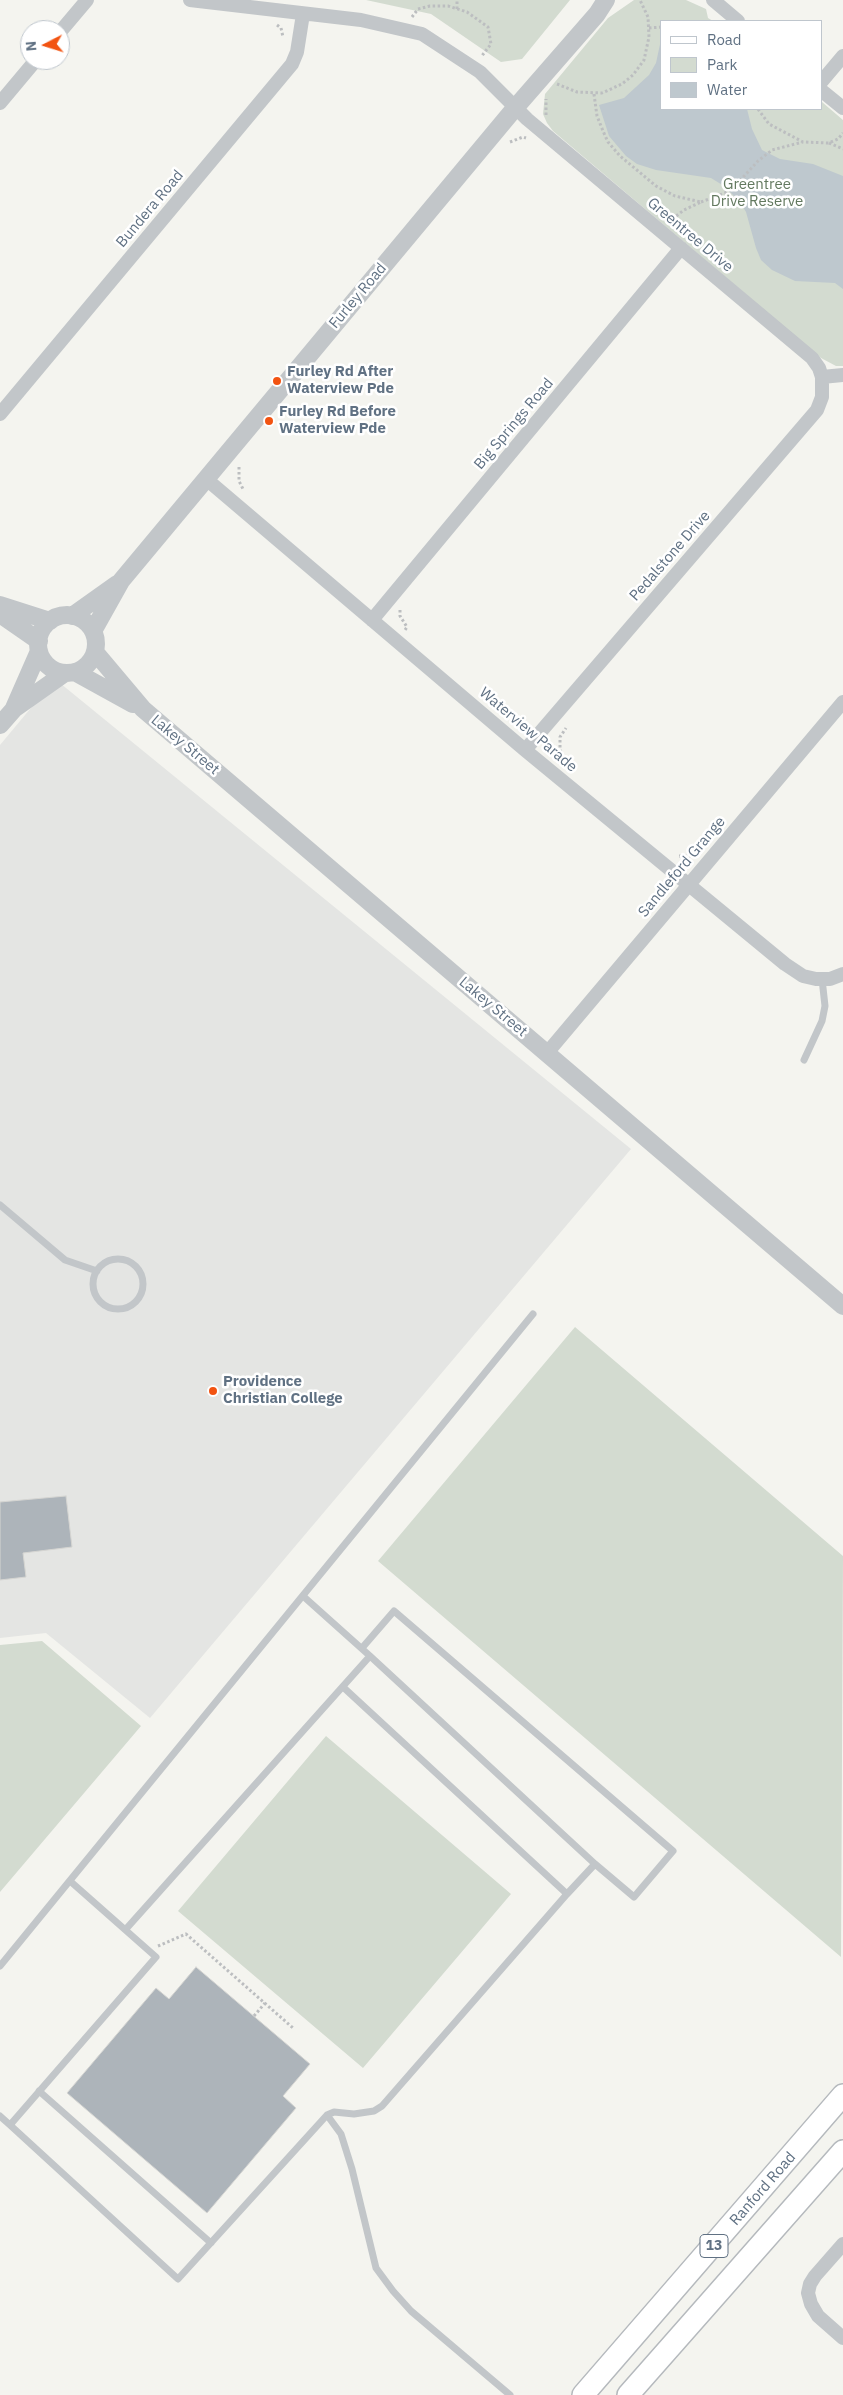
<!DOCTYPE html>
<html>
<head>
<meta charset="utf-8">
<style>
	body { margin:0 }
	#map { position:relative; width:843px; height:2395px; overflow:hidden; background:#f4f4ef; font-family:"IBM Plex Sans",sans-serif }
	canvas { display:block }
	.legend { position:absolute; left:660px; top:20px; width:162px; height:90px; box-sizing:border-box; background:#fff; border:1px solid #bfc6cd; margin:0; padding:6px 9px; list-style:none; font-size:15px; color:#607183 }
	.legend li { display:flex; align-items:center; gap:10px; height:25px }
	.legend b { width:25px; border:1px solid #bfc6cd }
	.north { position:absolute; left:20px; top:20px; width:50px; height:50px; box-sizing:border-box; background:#fff; border:1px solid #bfc6cd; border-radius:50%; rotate:265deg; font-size:14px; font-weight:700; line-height:20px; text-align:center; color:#607183 }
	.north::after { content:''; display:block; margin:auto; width:18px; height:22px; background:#f25311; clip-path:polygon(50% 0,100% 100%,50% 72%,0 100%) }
</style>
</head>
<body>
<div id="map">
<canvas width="843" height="2395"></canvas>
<ul class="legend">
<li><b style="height:6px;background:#fff"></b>Road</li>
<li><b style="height:14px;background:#d3dbd0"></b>Park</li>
<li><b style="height:14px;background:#bec8ce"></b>Water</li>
</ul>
<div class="north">N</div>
</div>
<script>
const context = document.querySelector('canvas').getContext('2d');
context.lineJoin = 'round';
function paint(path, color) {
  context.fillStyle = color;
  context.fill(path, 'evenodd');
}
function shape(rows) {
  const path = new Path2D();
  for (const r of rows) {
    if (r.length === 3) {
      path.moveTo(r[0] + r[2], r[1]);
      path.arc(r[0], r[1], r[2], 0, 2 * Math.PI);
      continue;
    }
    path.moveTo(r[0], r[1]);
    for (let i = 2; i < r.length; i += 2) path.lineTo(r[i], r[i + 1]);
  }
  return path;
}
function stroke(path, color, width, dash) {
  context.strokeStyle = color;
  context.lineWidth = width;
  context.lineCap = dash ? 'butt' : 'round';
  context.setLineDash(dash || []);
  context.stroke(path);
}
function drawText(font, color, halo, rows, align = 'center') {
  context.font = font + ' "IBM Plex Sans",sans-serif';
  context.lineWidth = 5;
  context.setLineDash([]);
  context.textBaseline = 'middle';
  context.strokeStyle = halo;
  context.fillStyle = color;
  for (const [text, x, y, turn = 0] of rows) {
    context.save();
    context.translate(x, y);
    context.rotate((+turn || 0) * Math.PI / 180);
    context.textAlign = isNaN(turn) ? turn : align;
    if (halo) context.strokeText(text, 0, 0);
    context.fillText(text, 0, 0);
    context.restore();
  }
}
paint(shape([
	[55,679,631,1149,150,1718,46,1633,0,1638,0,745]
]), '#e4e5e3');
paint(shape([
	[366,0,570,0,522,59,501,62,431,14],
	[634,0,686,0,706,9,708,18,713,21,662,21,662,109,822,109,822,102,843,120,843,366,836,366,821,358,553,131,547,123,543,114,545,94,608,18],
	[575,1327,843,1556,841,1957,378,1561],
	[42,1641,141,1726,0,1892,0,1645],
	[326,1736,511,1894,363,2068,178,1911]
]), '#d3dbd0');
paint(shape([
	[662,35,662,109,747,109,752,129,762,150,780,159,813,164,843,176,843,289,835,283,795,281,772,270,761,260,756,248,746,212,740,202,724,186,711,178,656,170,637,164,626,156,609,136,599,105,624,98,649,75,656,63]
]), '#bec8ce');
const building = shape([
	[66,1496,72,1547,23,1553,26,1577,0,1580,0,1502,66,1496],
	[196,1967,310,2064,283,2096,296,2108,207,2213,67,2093,156,1988,169,1999,196,1967]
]);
paint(building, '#adb4ba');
stroke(building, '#d5d5d2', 1);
const primary = shape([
	[583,2395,843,2095],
	[628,2395,843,2151]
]);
stroke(primary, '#b5b9bd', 24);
stroke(shape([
	[457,9,457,0],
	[412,17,418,9,430,6,448,6,467,12,488,27,491,44,481,57],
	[277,25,281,28,283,37],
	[649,28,662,27],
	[557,84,577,92,602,93,622,84,633,75,644,60,649,37,648,17,640,0],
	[594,94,597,116,603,131,608,142,620,156,656,186,675,196,701,202,684,210,671,220],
	[758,109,769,124,803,142,829,143,838,139,843,133],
	[546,115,546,99],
	[510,142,523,137,526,138],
	[829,143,843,149],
	[701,202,725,193,735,186,758,161,772,150,803,142],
	[239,467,239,481,243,489],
	[400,610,400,616,407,627,405,630],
	[564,762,560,749,560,737,566,728],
	[679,856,693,856],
	[158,1946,186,1934,293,2028],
	[254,2016,265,2003]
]), '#bcbec0', 3, [2.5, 2.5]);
stroke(shape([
	[804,1060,822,1021,825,1006,822,979],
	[0,1205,65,1260,97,1271],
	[118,1284,25],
	[362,1648,394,1611,673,1851,634,1897,595,1864],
	[343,1687,567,1894,595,1864,370,1656],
	[126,1929,370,1656,303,1596],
	[0,1966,533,1314],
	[39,2091,211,2243],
	[327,2115,341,2134,352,2169,376,2268,393,2291,411,2311,510,2395],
	[0,2116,10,2125,156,1957,70,1881],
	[10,2125,178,2279,327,2115,334,2112,354,2114,374,2111,382,2106,567,1894]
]), '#c2c6c9', 7);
stroke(shape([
	[190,0,361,20,422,34,480,72,527,119,812,358,819,368,822,377,843,375],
	[713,0,738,21],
	[60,32,87,0],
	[822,81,843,56],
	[822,91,843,108],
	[0,103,36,60],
	[0,414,292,64,297,52,303,14],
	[205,478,525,750,785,964,803,976,816,979,830,979,843,974],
	[372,620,681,248],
	[525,750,817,410,822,397,822,377],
	[547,1053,843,702],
	[843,2244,815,2276,810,2284,808,2293,811,2304,818,2316,843,2338]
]), '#c2c6c9', 14);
stroke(shape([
	[0,605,50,621],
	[0,614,39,641],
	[67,644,29],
	[72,616,117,584],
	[93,631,121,581,515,108,597,14,606,0],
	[95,652,143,709,843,1306],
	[75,672,133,704],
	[14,708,39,651],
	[0,725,14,709,65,673]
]), '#c2c6c9', 18);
stroke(primary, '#fff', 21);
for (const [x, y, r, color] of [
	[277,381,5,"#f25311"],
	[269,421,5,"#f25311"],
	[213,1391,5,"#f25311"]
]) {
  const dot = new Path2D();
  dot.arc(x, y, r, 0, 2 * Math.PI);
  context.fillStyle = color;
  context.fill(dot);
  stroke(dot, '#fff', 2);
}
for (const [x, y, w] of [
	[714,2246,28]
]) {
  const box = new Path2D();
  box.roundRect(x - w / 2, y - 11.5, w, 23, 4);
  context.fillStyle = '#fff';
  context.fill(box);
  stroke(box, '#607183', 1);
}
drawText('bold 14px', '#607183', null, [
	["13",714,2246]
]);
drawText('15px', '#63795f', '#fff', [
	["Greentree",757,185],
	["Drive Reserve",757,202]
]);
drawText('15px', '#607183', '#fff', [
	["Bundera Road",150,209,-50],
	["Greentree Drive",690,235,40],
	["Furley Road",358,296,-50],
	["Big Springs Road",514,424,-50],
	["Pedalstone Drive",670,556,-49],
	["Waterview Parade",528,730,40],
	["Lakey Street",185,745,40],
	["Sandleford Grange",682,867,-50],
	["Lakey Street",493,1007,40],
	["Ranford Road",763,2189,-49]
]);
drawText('bold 15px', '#607183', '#fff', [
	["Furley Rd After",287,372],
	["Waterview Pde",287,389],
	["Furley Rd Before",279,412],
	["Waterview Pde",279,429],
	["Providence",223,1382],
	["Christian College",223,1399]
], 'left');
</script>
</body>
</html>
